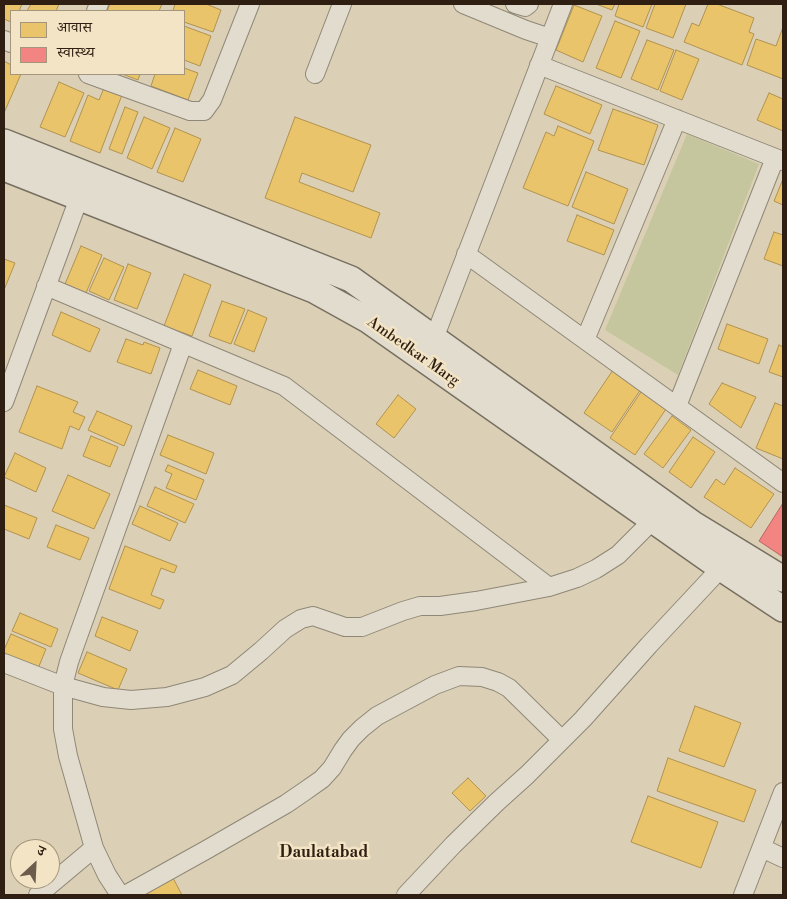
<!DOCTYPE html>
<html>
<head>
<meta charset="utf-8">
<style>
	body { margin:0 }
	#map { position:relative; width:787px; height:899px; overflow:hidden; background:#dbd0b5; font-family:"Libre Bodoni","Noto Serif Devanagari",serif }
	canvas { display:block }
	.frame { position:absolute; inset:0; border:5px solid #2f1e12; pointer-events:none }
	.legend { position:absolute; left:10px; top:10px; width:175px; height:65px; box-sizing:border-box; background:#f2e4c4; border:1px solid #a4957d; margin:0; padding:6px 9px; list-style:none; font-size:15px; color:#2f1e12 }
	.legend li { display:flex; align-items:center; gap:10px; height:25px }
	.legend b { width:25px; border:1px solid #a4957d }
	.north { position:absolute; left:10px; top:839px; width:50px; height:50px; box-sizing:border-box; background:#f2e4c4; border:1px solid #a4957d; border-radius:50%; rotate:25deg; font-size:14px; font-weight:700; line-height:20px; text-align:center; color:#2f1e12 }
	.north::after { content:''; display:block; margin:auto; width:18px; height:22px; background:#6b5c4b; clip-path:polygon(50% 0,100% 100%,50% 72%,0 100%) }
</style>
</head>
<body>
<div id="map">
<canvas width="787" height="899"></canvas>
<div class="frame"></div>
<ul class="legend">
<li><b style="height:14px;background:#e9c46a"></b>आवास</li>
<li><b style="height:14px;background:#f28482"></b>स्वास्थ्य</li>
</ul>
<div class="north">उ</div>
</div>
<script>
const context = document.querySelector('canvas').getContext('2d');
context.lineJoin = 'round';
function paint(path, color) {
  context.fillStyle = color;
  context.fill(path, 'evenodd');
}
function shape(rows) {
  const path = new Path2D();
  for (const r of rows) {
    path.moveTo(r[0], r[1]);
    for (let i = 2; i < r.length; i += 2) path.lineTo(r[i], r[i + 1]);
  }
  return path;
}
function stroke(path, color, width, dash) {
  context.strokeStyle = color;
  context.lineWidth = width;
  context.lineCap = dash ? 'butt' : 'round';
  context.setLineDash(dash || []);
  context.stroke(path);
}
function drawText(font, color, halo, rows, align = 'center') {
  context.font = font + ' "Libre Bodoni",serif';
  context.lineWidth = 5;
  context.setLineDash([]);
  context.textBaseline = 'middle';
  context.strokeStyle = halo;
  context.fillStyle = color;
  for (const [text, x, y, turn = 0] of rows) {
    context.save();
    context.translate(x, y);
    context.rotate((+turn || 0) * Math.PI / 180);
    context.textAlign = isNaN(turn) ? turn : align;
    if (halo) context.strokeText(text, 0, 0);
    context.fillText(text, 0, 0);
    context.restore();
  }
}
paint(shape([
	[687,134,759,164,678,375,605,330]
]), '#c5c69d');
const homes = shape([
	[4,4,22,4,19,11,11,11,11,22,4,19,4,4],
	[31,4,59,4,56,11,27,11,31,4],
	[110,4,162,4,159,11,107,11,110,4],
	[175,4,206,4,221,10,213,32,184,22,184,11,173,11,175,4],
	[596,4,615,4,612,10,596,4],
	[619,4,652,4,643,27,615,16,619,4],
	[655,4,686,4,673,38,646,28,655,4],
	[708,4,717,4,754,18,749,32,754,34,742,65,684,42,692,23,699,26,708,4],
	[574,5,602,16,583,62,556,50,574,5],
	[615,21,640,31,621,78,596,68,615,21],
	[184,26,211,36,200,66,184,60,184,26],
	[783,27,783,79,747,65,756,39,776,46,783,27],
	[647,40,674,50,658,90,631,79,647,40],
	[676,50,699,59,682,100,660,91,676,50],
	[4,61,11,65,11,74,21,74,4,113,4,61],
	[184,68,198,73,188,100,151,86,155,74,184,74,184,68],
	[122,74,140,74,138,80,122,74],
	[59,82,84,93,65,137,40,127,59,82],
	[556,86,602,105,590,134,544,114,556,86],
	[104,88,122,95,100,153,70,141,88,95,99,100,104,88],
	[769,93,783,99,783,131,757,120,769,93],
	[125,107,138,112,122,154,109,149,125,107],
	[613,109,658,125,644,165,598,150,613,109],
	[144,117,170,128,152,169,127,158,144,117],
	[295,117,371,145,353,192,302,173,299,182,380,213,371,238,265,198,295,117],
	[558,126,594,141,568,206,523,188,546,132,554,136,558,126],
	[175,128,201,139,183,182,157,172,175,128],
	[586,172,628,189,614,224,572,207,586,172],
	[783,179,783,205,774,201,783,179],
	[577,215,614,230,604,255,567,241,577,215],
	[774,232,783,235,783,266,764,259,774,232],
	[81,246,102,255,86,293,65,284,81,246],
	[104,258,124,267,109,300,89,291,104,258],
	[4,259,15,263,4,290,4,259],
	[128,264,151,273,137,309,114,300,128,264],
	[184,274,211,285,192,336,164,326,184,274],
	[222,301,245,309,231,344,209,336,222,301],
	[248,310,267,318,254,352,234,344,248,310],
	[61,312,100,329,90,352,52,335,61,312],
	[727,324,768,339,759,364,718,349,727,324],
	[126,339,143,345,144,342,160,348,151,374,117,362,126,339],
	[779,345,783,347,783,377,769,372,779,345],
	[615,367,643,386,612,432,584,413,615,367],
	[198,370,237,386,230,405,190,389,198,370],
	[722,383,756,397,741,428,709,404,722,383],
	[37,386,78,402,73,412,85,417,79,430,70,426,62,449,19,432,37,386],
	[643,389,668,406,635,455,610,438,643,389],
	[398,395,416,409,394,438,376,424,398,395],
	[775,403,783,406,783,459,756,448,775,403],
	[97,411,132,426,124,446,88,430,97,411],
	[672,416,691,430,663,468,644,454,672,416],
	[168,435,214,453,206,474,160,455,168,435],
	[91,436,118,447,110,467,83,456,91,436],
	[693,437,715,452,691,488,669,472,693,437],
	[15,453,46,468,36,492,4,477,15,453],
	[168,465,204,480,196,500,166,488,172,474,165,471,168,465],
	[735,468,774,494,751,528,704,497,716,479,724,485,735,468],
	[68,475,110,494,94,529,52,511,68,475],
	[155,487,194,504,185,523,147,506,155,487],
	[4,505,37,518,29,539,4,529,4,505],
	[140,506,178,523,170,541,132,524,140,506],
	[56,525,89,538,80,560,47,547,56,525],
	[125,546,177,566,174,573,161,568,151,595,164,600,160,609,109,589,125,546],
	[20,613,58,629,51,647,12,631,20,613],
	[102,617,138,631,130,651,95,636,102,617],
	[11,634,46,649,37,671,4,657,4,650,11,634],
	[87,652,127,669,118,690,78,673,87,652],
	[695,706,741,723,724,767,679,751,695,706],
	[668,758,756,790,744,822,657,791,668,758],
	[468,778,486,796,470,811,452,793,468,778],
	[648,796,718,822,701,868,631,842,648,796],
	[173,878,182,895,139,895,173,878]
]);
paint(homes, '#e9c46a');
stroke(homes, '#b19250', 1);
const health = shape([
	[783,503,783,557,759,541,783,503]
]);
paint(health, '#f28482');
stroke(health, '#b86560', 1);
const street = shape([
	[463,4,526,30,550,38],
	[515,4,525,7,529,4],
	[96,11,99,4],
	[4,40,11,43],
	[539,65,783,161],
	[88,74,190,111,204,111,212,100,250,4],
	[315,74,342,4],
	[466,254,783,483],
	[46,286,284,386,549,587],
	[585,340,677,119],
	[430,349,563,4],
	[4,402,83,187],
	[677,406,775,158],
	[4,663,63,686,103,697,131,700,167,697,205,687,232,675,261,651,285,629,301,619,313,616,345,627,362,627,403,611,420,606,440,606,476,601,549,587,577,578,596,569,618,555,653,520],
	[762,848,783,858],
	[38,895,94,848],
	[120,895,107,875,94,848,68,756,63,729,63,686,69,662,76,642,183,344],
	[125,895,206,850,286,804,305,791,322,779,332,768,343,750,351,739,362,728,377,716,435,685,459,676,482,677,498,682,509,688,562,740],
	[406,895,453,845,497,802,527,775,583,719,649,645,721,568],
	[743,895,783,792]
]);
const secondary = shape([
	[4,142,351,279,693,524,783,579],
	[4,168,314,290,368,320,721,568,783,609]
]);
stroke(street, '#8f8777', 20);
stroke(secondary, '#776f60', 28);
stroke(street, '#e2dcce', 18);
stroke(secondary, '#e2dcce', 25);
drawText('15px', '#2f1e12', '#f2e4c4', [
	["Ambedkar Marg",413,352,35]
]);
drawText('bold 16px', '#2f1e12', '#f2e4c4', [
	["Daulatabad",324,853]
]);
</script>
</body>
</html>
